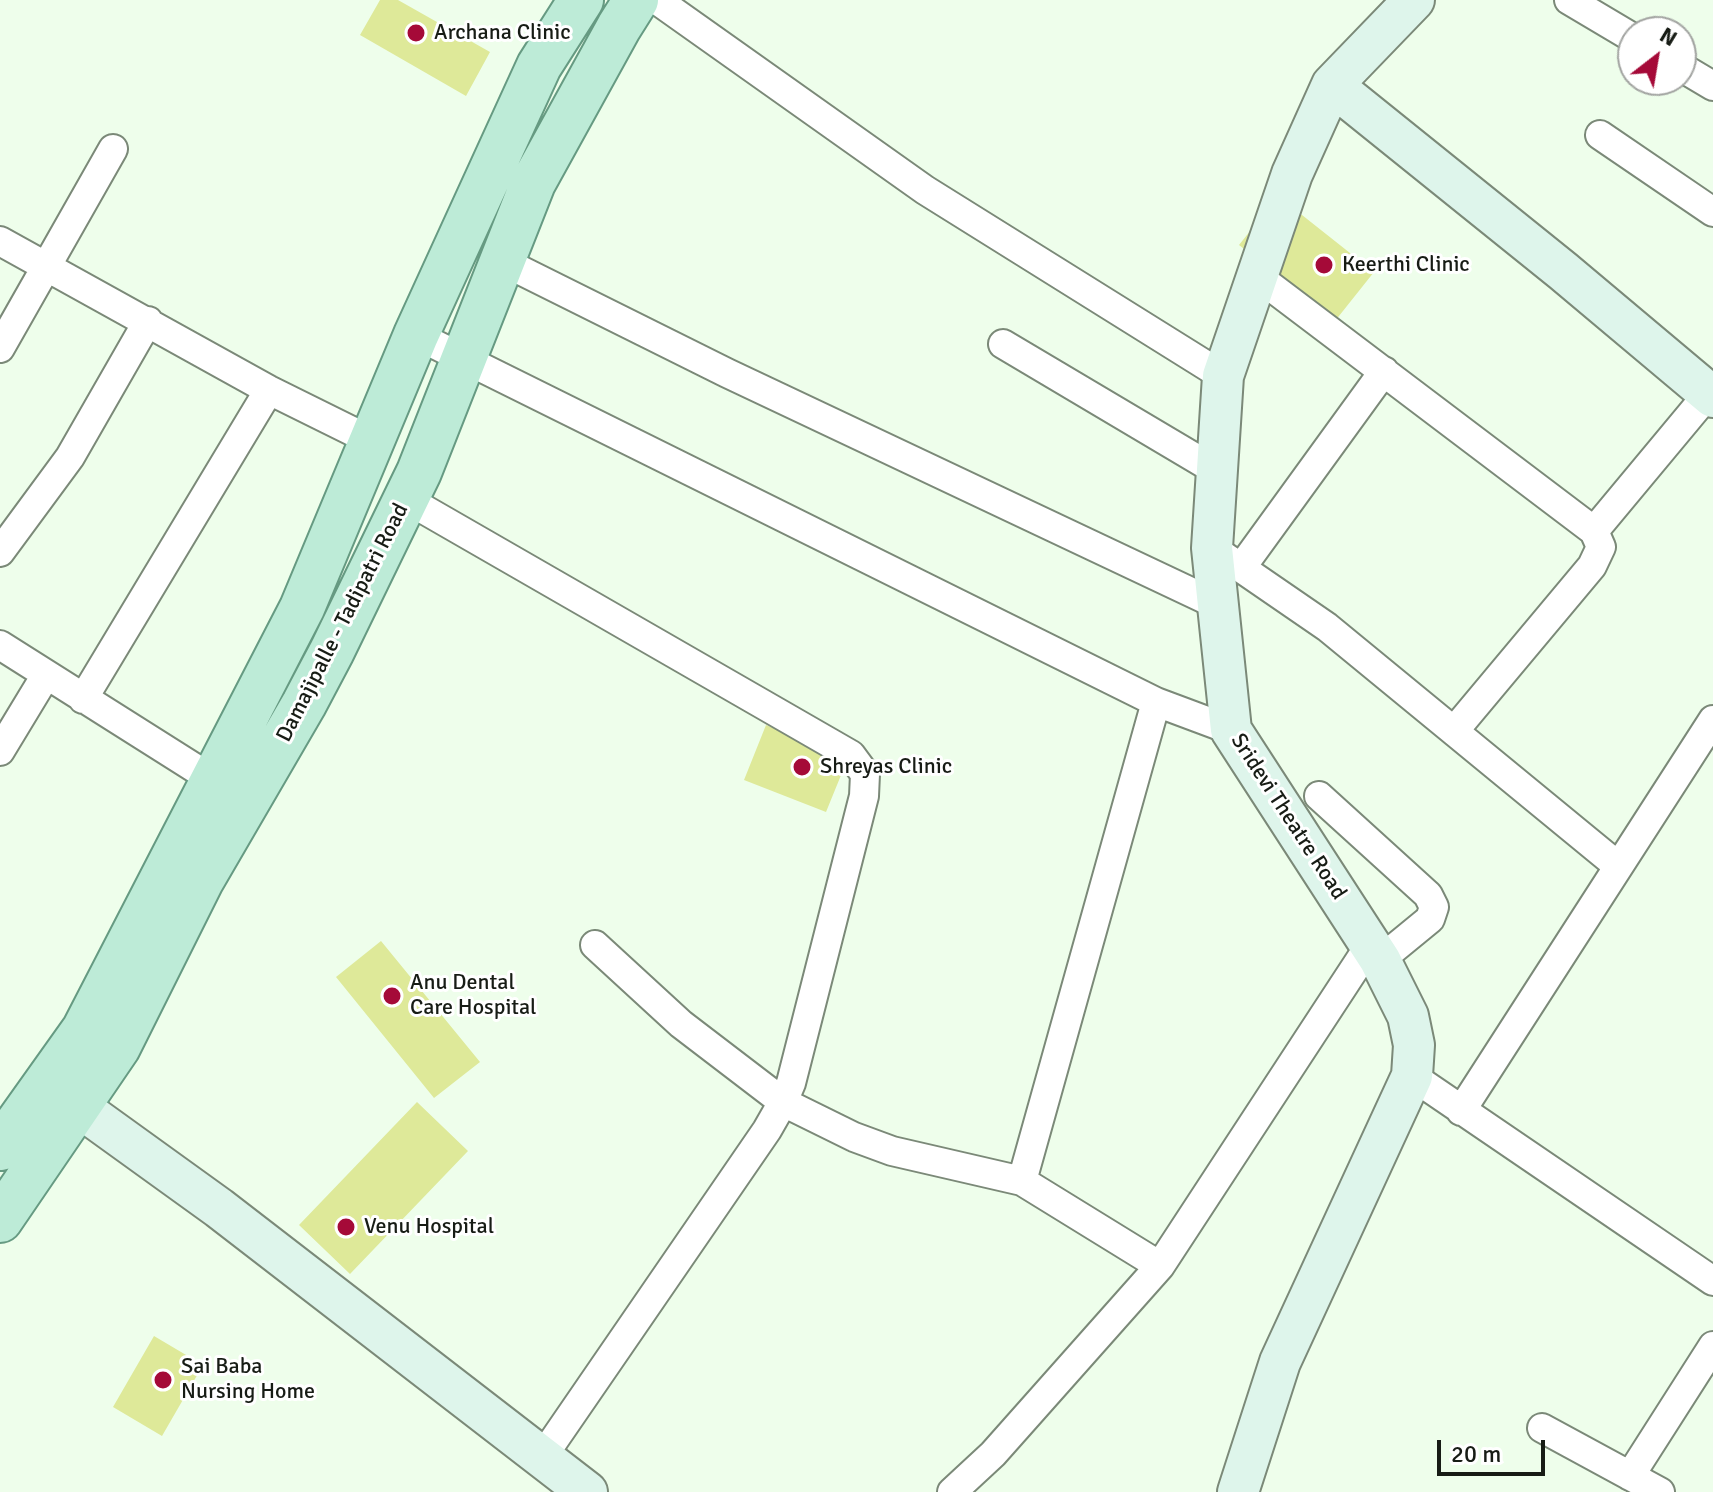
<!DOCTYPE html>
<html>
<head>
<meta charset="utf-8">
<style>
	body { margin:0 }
	#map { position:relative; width:1713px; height:1492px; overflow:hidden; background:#eefeeb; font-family:Signika,sans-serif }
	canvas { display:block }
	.north { position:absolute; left:1617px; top:16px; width:80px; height:80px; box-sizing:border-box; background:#fff; border:2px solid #a2a4a1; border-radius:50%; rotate:31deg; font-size:22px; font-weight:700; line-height:32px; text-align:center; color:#171c15 }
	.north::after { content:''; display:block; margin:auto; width:28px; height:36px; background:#a50a38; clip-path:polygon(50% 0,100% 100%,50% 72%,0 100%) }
	.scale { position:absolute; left:1437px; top:1440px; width:108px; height:36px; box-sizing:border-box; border:4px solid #171c15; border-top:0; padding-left:10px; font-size:24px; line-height:28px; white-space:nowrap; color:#171c15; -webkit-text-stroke:6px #fff; paint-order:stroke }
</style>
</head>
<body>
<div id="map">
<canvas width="1713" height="1492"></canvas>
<div class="north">N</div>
<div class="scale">20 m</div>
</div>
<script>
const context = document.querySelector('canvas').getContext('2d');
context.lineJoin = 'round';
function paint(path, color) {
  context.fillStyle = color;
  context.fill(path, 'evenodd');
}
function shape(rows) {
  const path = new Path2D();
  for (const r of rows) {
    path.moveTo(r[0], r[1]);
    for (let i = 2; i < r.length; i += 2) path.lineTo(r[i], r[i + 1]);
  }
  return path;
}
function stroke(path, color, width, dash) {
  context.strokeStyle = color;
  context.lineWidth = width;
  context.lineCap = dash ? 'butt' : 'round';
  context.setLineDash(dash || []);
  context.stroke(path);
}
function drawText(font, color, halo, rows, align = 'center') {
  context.font = font + ' Signika,sans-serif';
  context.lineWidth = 6;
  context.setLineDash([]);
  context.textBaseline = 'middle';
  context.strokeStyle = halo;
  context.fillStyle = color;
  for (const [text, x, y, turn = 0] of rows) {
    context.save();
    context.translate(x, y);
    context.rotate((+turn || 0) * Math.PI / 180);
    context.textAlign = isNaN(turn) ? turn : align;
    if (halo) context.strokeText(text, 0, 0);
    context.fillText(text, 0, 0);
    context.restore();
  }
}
paint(shape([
	[380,0,398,0,490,52,466,96,360,35],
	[1278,196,1374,272,1335,321,1239,245],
	[766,725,848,758,826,812,744,780],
	[381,941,480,1062,434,1098,336,977],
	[417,1102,468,1151,350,1274,299,1225],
	[154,1336,203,1365,162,1436,113,1407]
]), '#dee999');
const street = shape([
	[657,0,925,190,1223,376],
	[1569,0,1633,38],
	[1681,67,1713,86],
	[1600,135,1713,212],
	[0,241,269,390,372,441],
	[502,261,727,373,1216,604],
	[1257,276,1594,531,1601,547,1592,566,1454,731],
	[416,335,1156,702,1231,730],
	[1003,344,1217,471],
	[0,348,113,149],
	[406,499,851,755,865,774,864,796,791,1083,783,1102,767,1130,543,1456],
	[1594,531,1713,388],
	[1212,548,1327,627,1618,866],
	[0,552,70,457,148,321],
	[1241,568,1384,371],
	[0,645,212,779],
	[83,699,269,390],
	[0,751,46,675],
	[1319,796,1428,895,1434,907,1430,919,1380,960],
	[595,945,681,1024,783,1102,854,1137,892,1151,1022,1181,1160,1266],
	[1412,1076,1713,1281],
	[1461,1111,1713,720],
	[1022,1181,1156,702],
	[1542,1428,1660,1492],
	[1630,1476,1713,1346],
	[952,1492,993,1454,1160,1266,1370,945]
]);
const secondary = shape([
	[1332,85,1563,271,1713,397],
	[79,1107,219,1208,587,1492],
	[1238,1492,1280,1362,1412,1076,1414,1045,1408,1016,1380,960,1231,730,1212,548,1223,376,1292,174,1332,85,1414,0]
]);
const primary = shape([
	[0,1148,84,1030,302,608,416,335,539,66,581,0],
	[0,1220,118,1047,201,881,304,704,332,651,419,472,533,183,619,27,636,0]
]);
stroke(street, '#7b8978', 32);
stroke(secondary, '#7b8978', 44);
stroke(primary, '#669a82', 48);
stroke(street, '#fff', 28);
stroke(secondary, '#def5eb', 40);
stroke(primary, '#bdebd7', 44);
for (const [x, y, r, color] of [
	[416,33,10,"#a50a38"],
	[1324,265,10,"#a50a38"],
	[802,767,10,"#a50a38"],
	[392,996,10,"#a50a38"],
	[346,1227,10,"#a50a38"],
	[163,1380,10,"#a50a38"]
]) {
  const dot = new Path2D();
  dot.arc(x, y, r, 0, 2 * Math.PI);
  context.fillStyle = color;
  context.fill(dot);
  stroke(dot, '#fff', 3);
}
drawText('22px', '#171c15', '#fff', [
	["Archana Clinic",434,33],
	["Keerthi Clinic",1342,265],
	["Shreyas Clinic",820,767],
	["Anu Dental",410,983],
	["Care Hospital",410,1008],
	["Venu Hospital",364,1227],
	["Sai Baba",181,1367],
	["Nursing Home",181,1392]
], 'left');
drawText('22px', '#171c15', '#fff', [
	["Damajipalle - Tadipatri Road",343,623,-63],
	["Sridevi Theatre Road",1288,817,57]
]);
</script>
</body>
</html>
